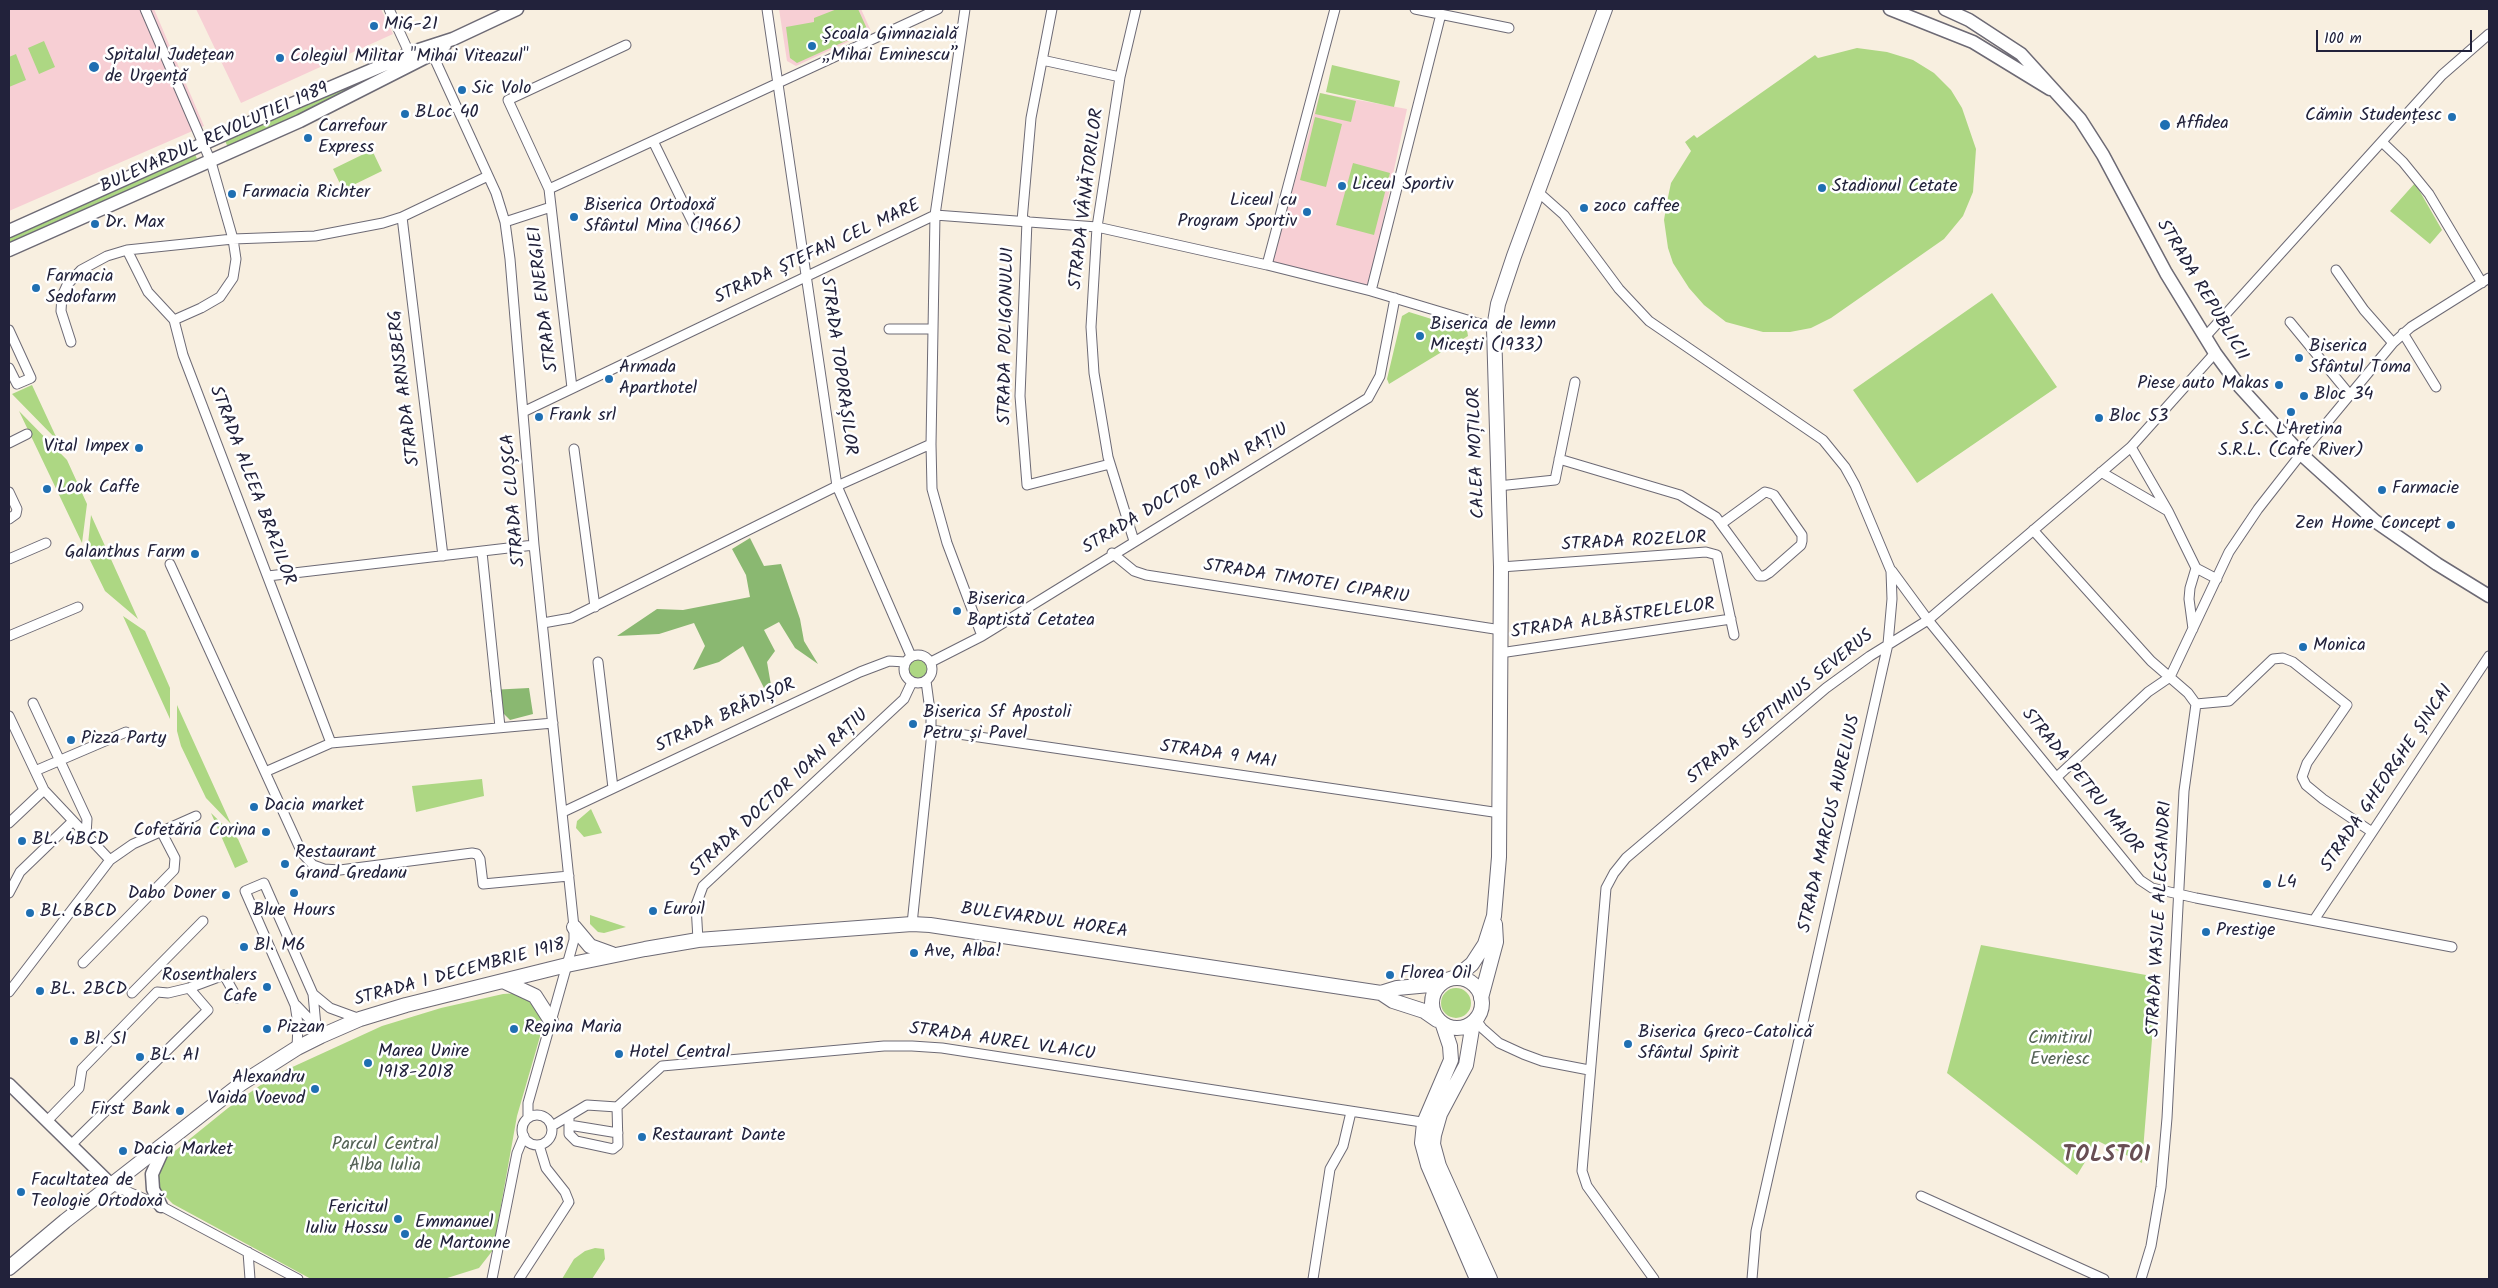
<!DOCTYPE html>
<html>
<head>
<meta charset="utf-8">
<style>
	body { margin:0 }
	#map { position:relative; width:2498px; height:1288px; overflow:hidden; background:#f8efe0; font-family:Kalam,sans-serif }
	canvas { display:block }
	.frame { position:absolute; inset:0; border:10px solid #22223b; pointer-events:none }
	.scale { position:absolute; left:2316px; top:30px; width:156px; height:22px; box-sizing:border-box; border:2px solid #22223b; border-top:0; padding-left:6px; font-size:15px; line-height:18px; white-space:nowrap; color:#22223b; -webkit-text-stroke:4px #fff; paint-order:stroke }
</style>
</head>
<body>
<div id="map">
<canvas width="2498" height="1288"></canvas>
<div class="frame"></div>
<div class="scale">100 m</div>
</div>
<script>
const context = document.querySelector('canvas').getContext('2d');
context.lineJoin = 'round';
function paint(path, color) {
  context.fillStyle = color;
  context.fill(path, 'evenodd');
}
function shape(rows) {
  const path = new Path2D();
  for (const r of rows) {
    if (r.length === 3) {
      path.moveTo(r[0] + r[2], r[1]);
      path.arc(r[0], r[1], r[2], 0, 2 * Math.PI);
      continue;
    }
    path.moveTo(r[0], r[1]);
    for (let i = 2; i < r.length; i += 2) path.lineTo(r[i], r[i + 1]);
  }
  return path;
}
function stroke(path, color, width, dash) {
  context.strokeStyle = color;
  context.lineWidth = width;
  context.lineCap = dash ? 'butt' : 'round';
  context.setLineDash(dash || []);
  context.stroke(path);
}
function drawText(font, color, halo, rows, align = 'center') {
  context.font = font + ' Kalam,sans-serif';
  context.lineWidth = 5;
  context.setLineDash([]);
  context.textBaseline = 'middle';
  context.strokeStyle = halo;
  context.fillStyle = color;
  for (const [text, x, y, turn = 0] of rows) {
    context.save();
    context.translate(x, y);
    context.rotate((+turn || 0) * Math.PI / 180);
    context.textAlign = isNaN(turn) ? turn : align;
    if (halo) context.strokeText(text, 0, 0);
    context.fillText(text, 0, 0);
    context.restore();
  }
}
paint(shape([
	[9,9,154,9,204,126,9,211],
	[196,9,381,9,393,34,241,103],
	[779,9,861,9,871,31,796,66,787,61],
	[1320,93,1407,109,1369,286,1272,262]
]), '#f7cfd4');
paint(shape([
	[837,9,858,9,868,31,797,63,790,58,786,27,814,22,814,18],
	[44,41,55,67,39,74,28,48],
	[1857,48,1887,52,1913,60,1934,73,1951,90,1962,108,1976,149,1973,192,1963,216,1944,239,1831,318,1811,328,1790,332,1763,332,1726,322,1704,305,1689,288,1673,263,1668,248,1664,220,1667,202,1671,183,1691,151,1685,142,1694,135,1697,138,1815,55,1818,58],
	[16,54,26,80,9,87,9,57],
	[390,65,392,71,228,147,225,141],
	[1332,65,1400,81,1394,107,1326,92],
	[1320,93,1356,101,1351,122,1315,114],
	[1315,117,1342,124,1326,187,1300,180],
	[372,150,382,171,343,190,333,169],
	[195,154,197,159,9,245,9,238],
	[1353,163,1390,173,1374,235,1336,225],
	[2415,183,2442,230,2430,244,2390,211],
	[1992,293,2057,387,1917,483,1853,390],
	[1409,312,1467,330,1468,336,1389,384,1387,379,1402,316],
	[32,385,58,441,12,394],
	[19,411,67,460,87,504,82,543],
	[91,515,138,619,105,591,87,554],
	[123,616,145,631,170,688,170,719],
	[918,669,10],
	[177,705,231,824,206,798,181,746,177,731],
	[482,779,484,796,416,812,412,786],
	[591,809,602,833,584,837,576,828,577,821],
	[211,813,238,839,248,862,235,868],
	[590,915,626,927,604,933,598,932,590,924],
	[1981,945,2157,977,2142,1163,2098,1141,2077,1175,1947,1073],
	[1456,1003,15],
	[518,993,530,999,543,1017,541,1033,517,1116,493,1250,479,1268,444,1279,311,1279,173,1204,162,1193,157,1179,160,1167,165,1159,228,1108,275,1075,382,1026,441,1008,503,994],
	[595,1248,604,1249,605,1259,592,1279,562,1279,574,1259,585,1251]
]), '#add783');
paint(shape([
	[750,538,764,566,781,564,800,619,804,641,818,664,795,648,779,622,764,630,775,651,767,662,772,691,766,692,743,646,719,662,693,670,705,646,694,623,659,634,617,636,657,609,683,610,750,597,746,575,732,549],
	[529,688,533,714,510,720,494,704,490,690]
]), '#8ab871');
const minor = shape([
	[145,9,211,162,233,239,236,259,233,278,220,297,201,308,174,320],
	[389,9,412,59],
	[767,9,837,486,911,656],
	[965,9,935,215,931,444,932,489,947,543,982,636],
	[1415,9,1509,28],
	[431,51,496,193,505,222,510,259,534,545,574,927,574,940,528,1103,528,1118],
	[1042,60,1120,77],
	[653,141,694,225],
	[2382,142,2403,162,2429,194,2482,283],
	[549,189,938,9],
	[1537,191,1564,215,1619,289,1649,321,1823,440,1845,467,1855,485,1891,571,1892,599,1888,644,1756,1231,1752,1279],
	[402,217,443,556],
	[1022,221,1031,118,1052,9],
	[1027,221,1020,396,1027,485,1110,464],
	[505,222,551,207],
	[127,250,148,292,174,320,183,355,331,743],
	[1267,265,1335,9],
	[2336,270,2364,310,2393,343],
	[1371,291,1441,14],
	[2290,322,2350,395],
	[889,329,933,329],
	[9,330,31,378,17,384,9,368],
	[2403,333,2436,387],
	[2205,337,2442,75,2489,34],
	[71,342,61,311,62,296,67,285,81,270,107,256,127,250,233,239,315,236,383,223,402,217,488,176],
	[572,388,549,189,508,100,626,45],
	[523,412,935,215,1097,227,1267,265,1371,291,1494,328],
	[9,443,27,434],
	[2131,447,2168,511,2196,568,2217,579],
	[574,449,595,607],
	[1559,459,1680,495,1716,517,1721,524,1759,576,1764,576,1769,573,1801,545,1802,541,1802,535,1774,495,1769,493,1765,492,1721,524],
	[2101,472,2168,511],
	[1498,486,1555,480,1575,382],
	[9,492,17,509,16,514,9,519],
	[2033,530,2151,661,2188,693,2196,704,2184,791,2167,1118,2161,1187,2151,1246,2141,1279],
	[1134,541,1108,457,1094,373,1091,327,1097,227,1120,77,1136,9],
	[482,552,500,727],
	[1112,553,1134,571,1146,575,1501,630],
	[9,559,46,543],
	[170,564,302,853,313,865,324,869,340,870,472,853,477,854,480,859,483,884,569,876],
	[1501,567,1706,552,1717,555,1734,635],
	[1892,571,1928,620,2140,880,2152,888,2196,898,2452,947],
	[268,576,534,545],
	[543,623,571,618,837,486,931,444],
	[2193,629,2189,599,2190,588,2196,568],
	[9,636,78,607],
	[1500,653,1731,619],
	[918,669,14],
	[598,662,613,788],
	[931,662,982,636,1368,398,1380,376,1395,298],
	[2170,677,2229,552,2258,509,2301,454,2393,343,2411,327,2489,278],
	[33,703,87,819,86,835],
	[2196,704,2229,701,2273,659,2283,658,2293,662,2347,705,2307,763,2302,777,2306,785,2323,799,2372,832],
	[9,716,44,790,110,860],
	[931,730,1500,813],
	[35,771,126,732],
	[265,772,331,743,553,723],
	[2057,777,2148,692,2170,677],
	[563,812,860,672,889,661,905,662],
	[9,823,44,790],
	[9,893,20,872,73,821],
	[2314,920,2489,656],
	[912,924,931,742,931,718,926,681],
	[698,940,696,905,703,886,904,699,912,682],
	[83,963,174,870,175,858,161,831],
	[9,992,110,860,133,844,196,816],
	[132,993,203,921],
	[313,994,316,1026],
	[296,1005,316,1026,321,1036],
	[1476,1020,1482,1028,1499,1043,1523,1054,1542,1061,1589,1070],
	[297,1048,298,1024,295,1005,245,891,264,883,313,994,330,1008,360,1019],
	[537,1130,15],
	[569,1116,569,1134,576,1141,613,1149,618,1145,617,1107],
	[47,1121,79,1088,82,1069,157,992,168,993,189,988,224,975,237,998],
	[569,1125,618,1133],
	[552,1126,587,1105,617,1107,662,1066,884,1046,912,1046,942,1048,1428,1123],
	[71,1145,208,1010,189,988],
	[112,1185,161,1206,298,1279],
	[1921,1196,2104,1279],
	[248,1252,250,1279],
	[492,1279,517,1153,524,1136],
	[519,1279,569,1202,565,1192,546,1168,539,1145],
	[1313,1279,1330,1169,1343,1146,1351,1112],
	[1654,1279,1587,1186,1582,1171,1606,888,1614,873,1626,858,1826,688,1870,656,1928,620,2131,447,2215,353]
]);
const tertiary = shape([
	[9,1084,112,1185]
]);
const secondary = shape([
	[1890,9,1973,42,2050,89],
	[1945,9,1969,20,2021,54,2080,119,2103,155,2166,273,2215,353,2240,387,2301,454,2375,521,2437,564,2489,596],
	[9,231,292,104,419,50,453,39,517,9],
	[9,250,300,121,432,54,445,45],
	[161,1206,153,1189,152,1174,166,1143]
]);
const primary = shape([
	[574,927,590,946,612,954],
	[1457,1003,25],
	[1455,978,1472,964,1485,944,1494,916,1499,857,1501,567,1494,328,1498,304,1514,256,1605,9],
	[505,982,535,996,551,1021],
	[1381,993,1397,988,1441,984],
	[1481,998,1496,942,1495,924],
	[1473,1023,1466,1065,1440,1114,1434,1135,1433,1144,1439,1166,1490,1279],
	[1443,1025,1450,1046,1451,1060,1424,1123,1422,1143,1428,1165,1477,1279],
	[9,1268,65,1221,242,1083,297,1048,321,1036,360,1019,406,1005,567,965,645,949,698,940,912,924,930,925,1381,993,1393,1001,1424,1011,1437,1020]
]);
stroke(minor, '#6d6a75', 11);
stroke(tertiary, '#6d6a75', 14);
stroke(secondary, '#6d6a75', 15);
stroke(primary, '#6d6a75', 16);
stroke(minor, '#fff', 9);
stroke(tertiary, '#fff', 11);
stroke(secondary, '#fff', 12);
stroke(primary, '#fff', 14);
for (const [x, y, r, color] of [
	[374,26,5,"#1f6fb2"],
	[812,46,5,"#1f6fb2"],
	[280,58,5,"#1f6fb2"],
	[94,67,6,"#1f6fb2"],
	[462,90,5,"#1f6fb2"],
	[405,114,5,"#1f6fb2"],
	[2452,117,5,"#1f6fb2"],
	[2165,125,6,"#1f6fb2"],
	[308,138,5,"#1f6fb2"],
	[1342,186,5,"#1f6fb2"],
	[1822,188,5,"#1f6fb2"],
	[232,194,5,"#1f6fb2"],
	[1584,208,5,"#1f6fb2"],
	[1307,212,5,"#1f6fb2"],
	[574,217,5,"#1f6fb2"],
	[95,224,5,"#1f6fb2"],
	[36,288,5,"#1f6fb2"],
	[1420,336,5,"#1f6fb2"],
	[2299,358,5,"#1f6fb2"],
	[609,379,5,"#1f6fb2"],
	[2279,385,5,"#1f6fb2"],
	[2304,396,5,"#1f6fb2"],
	[2291,412,5,"#1f6fb2"],
	[539,417,5,"#1f6fb2"],
	[2099,418,5,"#1f6fb2"],
	[139,448,5,"#1f6fb2"],
	[47,489,5,"#1f6fb2"],
	[2382,490,5,"#1f6fb2"],
	[2451,525,5,"#1f6fb2"],
	[195,554,5,"#1f6fb2"],
	[957,611,5,"#1f6fb2"],
	[2303,647,5,"#1f6fb2"],
	[913,724,5,"#1f6fb2"],
	[71,740,5,"#1f6fb2"],
	[254,807,5,"#1f6fb2"],
	[266,832,5,"#1f6fb2"],
	[22,841,5,"#1f6fb2"],
	[285,864,5,"#1f6fb2"],
	[2267,884,5,"#1f6fb2"],
	[294,893,5,"#1f6fb2"],
	[226,895,5,"#1f6fb2"],
	[653,911,5,"#1f6fb2"],
	[30,913,5,"#1f6fb2"],
	[2206,932,5,"#1f6fb2"],
	[244,947,5,"#1f6fb2"],
	[914,953,5,"#1f6fb2"],
	[1390,975,5,"#1f6fb2"],
	[267,987,5,"#1f6fb2"],
	[40,991,5,"#1f6fb2"],
	[267,1029,5,"#1f6fb2"],
	[514,1029,5,"#1f6fb2"],
	[74,1041,5,"#1f6fb2"],
	[1628,1044,5,"#1f6fb2"],
	[619,1054,5,"#1f6fb2"],
	[140,1057,5,"#1f6fb2"],
	[368,1063,5,"#1f6fb2"],
	[315,1089,5,"#1f6fb2"],
	[180,1111,5,"#1f6fb2"],
	[642,1137,5,"#1f6fb2"],
	[123,1151,5,"#1f6fb2"],
	[21,1192,5,"#1f6fb2"],
	[398,1219,5,"#1f6fb2"],
	[405,1234,5,"#1f6fb2"]
]) {
  const dot = new Path2D();
  dot.arc(x, y, r, 0, 2 * Math.PI);
  context.fillStyle = color;
  context.fill(dot);
  stroke(dot, '#fff', 2);
}
drawText('18px', '#22223b', '#fff', [
	["MiG-21",384,26],
	["Școala Gimnazială",822,36],
	["„Mihai Eminescu”",822,57],
	["Spitalul Județean",105,57],
	["de Urgență",105,78],
	["Colegiul Militar \"Mihai Viteazul\"",290,58],
	["Sic Volo",472,90],
	["BLoc 40",415,114],
	["Cămin Studențesc",2442,117,"right"],
	["Affidea",2176,125],
	["Carrefour",318,128],
	["Express",318,149],
	["Liceul Sportiv",1352,186],
	["Stadionul Cetate",1832,188],
	["Farmacia Richter",242,194],
	["Liceul cu",1297,202,"right"],
	["Program Sportiv",1297,223,"right"],
	["Biserica Ortodoxă",584,207],
	["Sfântul Mina (1966)",584,228],
	["zoco caffee",1594,208],
	["Dr. Max",105,224],
	["Farmacia",46,278],
	["Sedofarm",46,299],
	["Biserica de lemn",1430,326],
	["Micești (1933)",1430,347],
	["Biserica",2309,348],
	["Sfântul Toma",2309,369],
	["Armada",619,369],
	["Aparthotel",619,390],
	["Piese auto Makas",2269,385,"right"],
	["Bloc 34",2314,396],
	["Frank srl",549,417],
	["Bloc 53",2109,418],
	["S.C. L'Aretina",2291,431,"center"],
	["S.R.L. (Cafe River)",2291,452,"center"],
	["Vital Impex",129,448,"right"],
	["Look Caffe",57,489],
	["Farmacie",2392,490],
	["Zen Home Concept",2441,525,"right"],
	["Galanthus Farm",185,554,"right"],
	["Biserica",967,601],
	["Baptistă Cetatea",967,622],
	["Monica",2313,647],
	["Biserica Sf Apostoli",923,714],
	["Petru și Pavel",923,735],
	["Pizza Party",81,740],
	["Dacia market",264,807],
	["Cofetăria Corina",256,832,"right"],
	["BL. 4BCD",32,841],
	["Restaurant",295,854],
	["Grand Gredanu",295,875],
	["L4",2277,884],
	["Dabo Doner",216,895,"right"],
	["Euroil",663,911],
	["Blue Hours",294,912,"center"],
	["BL. 6BCD",40,913],
	["Prestige",2216,932],
	["Bl. M6",254,947],
	["Ave, Alba!",924,953],
	["Florea Oil",1400,975],
	["Rosenthalers",257,977,"right"],
	["Cafe",257,998,"right"],
	["BL. 2BCD",50,991],
	["Pizzan",277,1029],
	["Regina Maria",524,1029],
	["Biserica Greco-Catolică",1638,1034],
	["Sfântul Spirit",1638,1055],
	["Bl. S1",84,1041],
	["Marea Unire",378,1053],
	["1918-2018",378,1074],
	["Hotel Central",629,1054],
	["BL. A1",150,1057],
	["Alexandru",305,1079,"right"],
	["Vaida Voevod",305,1100,"right"],
	["First Bank",170,1111,"right"],
	["Restaurant Dante",652,1137],
	["Dacia Market",133,1151],
	["Facultatea de",31,1182],
	["Teologie Ortodoxă",31,1203],
	["Fericitul",388,1209,"right"],
	["Iuliu Hossu",388,1230,"right"],
	["Emmanuel",415,1224],
	["de Martonne",415,1245]
], 'left');
drawText('18px', '#22223b', '#fff', [
	["BULEVARDUL REVOLUȚIEI 1989",215,139,-24],
	["STRADA VÂNĂTORILOR",1088,199,-83],
	["STRADA ȘTEFAN CEL MARE",818,253,-25],
	["STRADA REPUBLICII",2201,291,59],
	["STRADA ENERGIEI",545,299,-97],
	["STRADA POLIGONULUI",1008,336,-89],
	["STRADA TOPORAȘILOR",837,366,82],
	["STRADA ARNSBERG",406,388,-97],
	["CALEA MOȚILOR",1478,453,-92],
	["STRADA ALEEA BRAZILOR",251,486,69],
	["STRADA DOCTOR IOAN RAȚIU",1186,490,-31],
	["STRADA CLOȘCA",515,500,-95],
	["STRADA ROZELOR",1634,543,-3],
	["STRADA TIMOTEI CIPARIU",1306,583,9],
	["STRADA ALBĂSTRELELOR",1613,620,-8],
	["STRADA SEPTIMIUS SEVERUS",1781,708,-39],
	["STRADA BRĂDIȘOR",726,717,-25],
	["STRADA 9 MAI",1218,756,8],
	["STRADA GHEORGHE ȘINCAI",2388,779,-56],
	["STRADA PETRU MAIOR",2081,782,51],
	["STRADA DOCTOR IOAN RAȚIU",780,794,-43],
	["STRADA MARCUS AURELIUS",1831,824,-77],
	["STRADA VASILE ALECSANDRI",2161,919,-87],
	["BULEVARDUL HOREA",1044,922,8],
	["STRADA 1 DECEMBRIE 1918",460,974,-15],
	["STRADA AUREL VLAICU",1002,1043,8]
]);
drawText('18px', '#536154', '#fff', [
	["Cimitirul",2060,1040],
	["Everiesc",2060,1061],
	["Parcul Central",385,1146],
	["Alba Iulia",385,1167]
]);
context.letterSpacing = '1px';
drawText('bold 22px', '#684e54', '#fff', [
	["TOLSTOI",2107,1157]
]);
context.letterSpacing = '0px';
</script>
</body>
</html>
